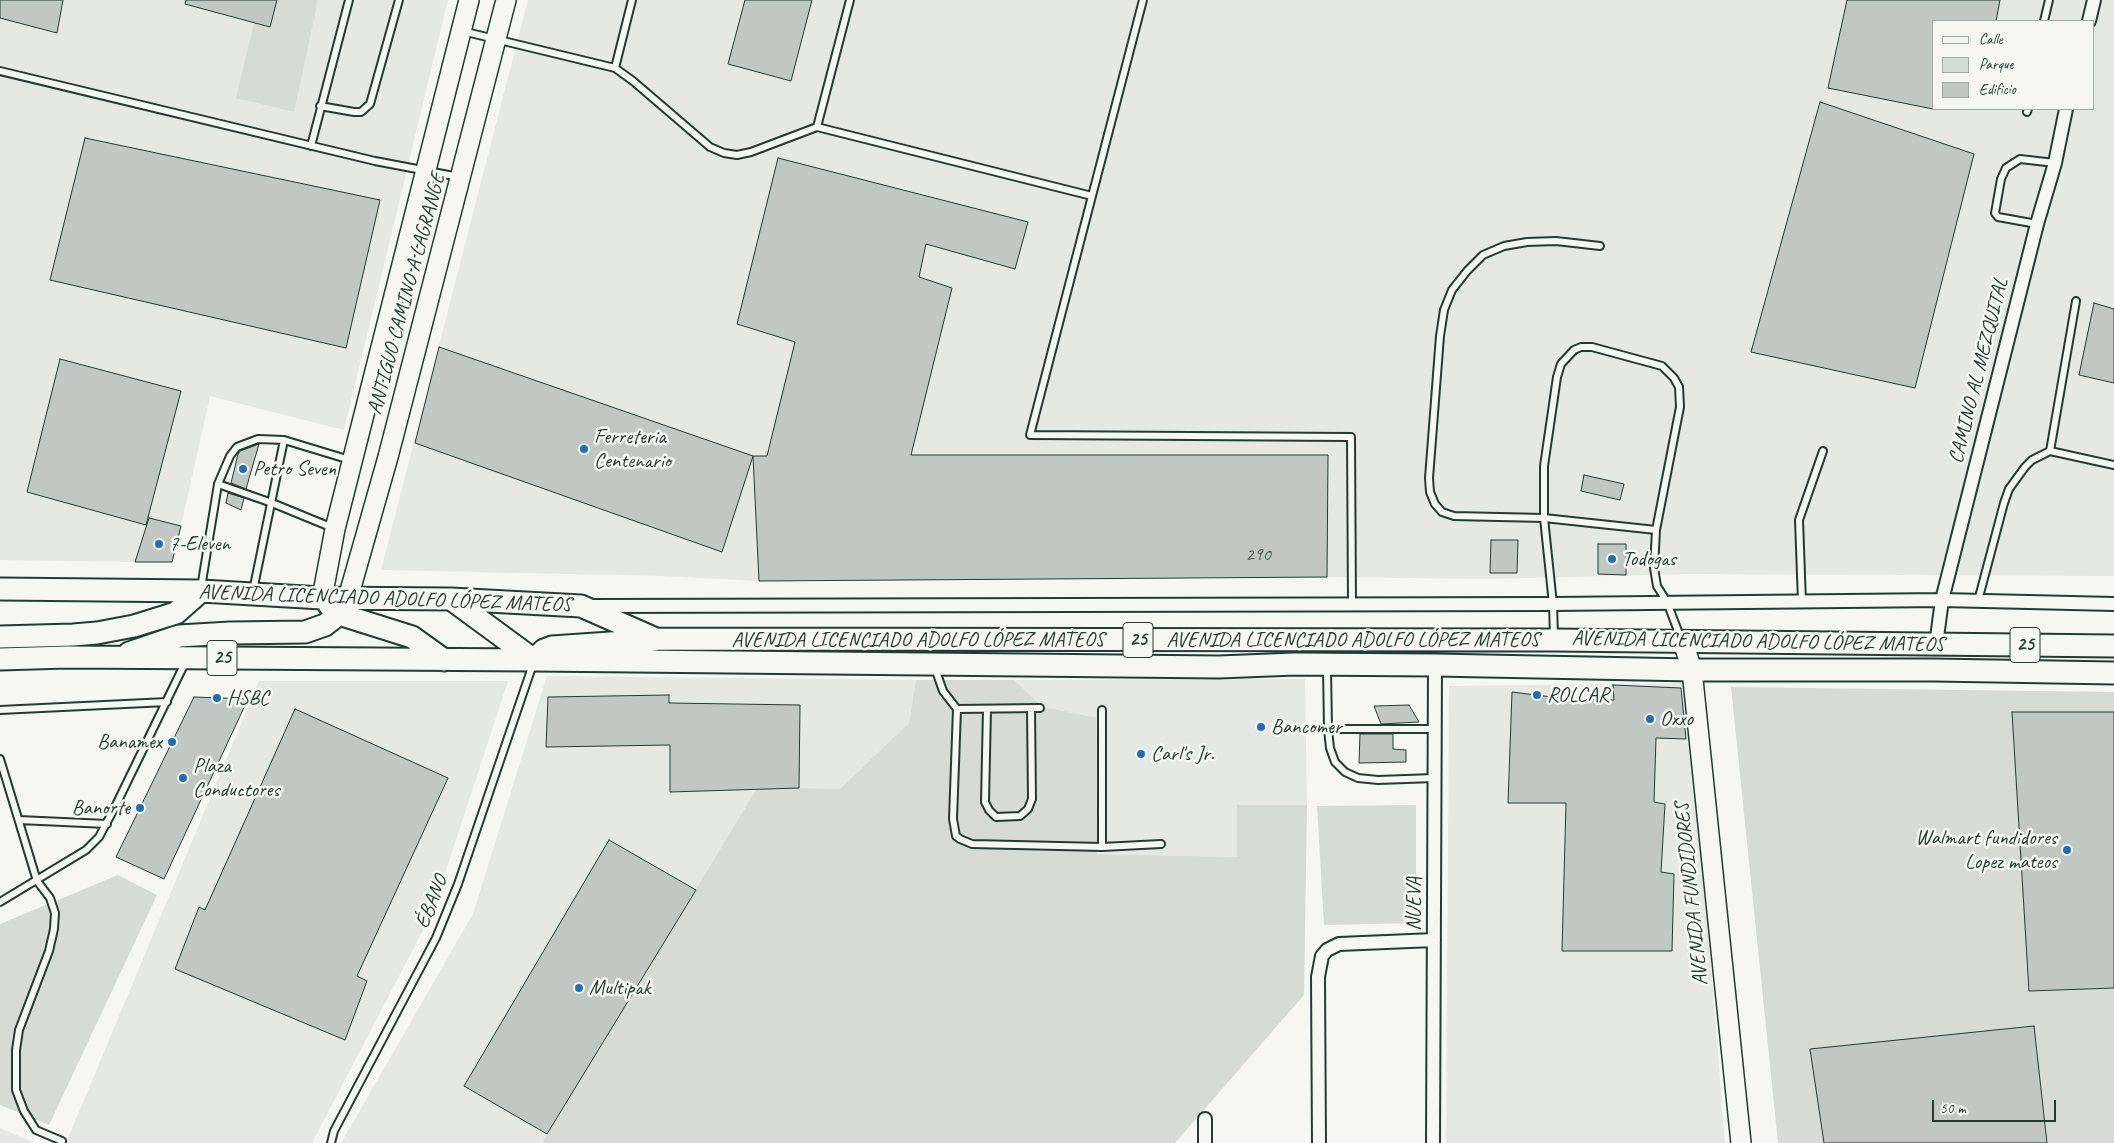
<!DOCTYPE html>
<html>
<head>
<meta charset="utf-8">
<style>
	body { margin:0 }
	#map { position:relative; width:2114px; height:1143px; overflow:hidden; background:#f6f6f2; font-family:Caveat,sans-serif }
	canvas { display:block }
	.legend { position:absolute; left:1932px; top:20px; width:162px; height:90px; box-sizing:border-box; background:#f6f6f2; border:1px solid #a0aca6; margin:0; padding:6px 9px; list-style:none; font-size:15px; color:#1f3d34 }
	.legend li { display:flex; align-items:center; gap:10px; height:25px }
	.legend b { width:25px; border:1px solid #a0aca6 }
	.scale { position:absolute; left:1932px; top:1100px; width:124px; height:22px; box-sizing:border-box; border:2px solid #1f3d34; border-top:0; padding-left:6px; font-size:15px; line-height:18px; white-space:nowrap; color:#1f3d34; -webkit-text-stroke:4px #f6f6f2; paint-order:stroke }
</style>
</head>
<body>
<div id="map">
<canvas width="2114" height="1143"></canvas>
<ul class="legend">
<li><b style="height:6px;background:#f6f6f2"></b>Calle</li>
<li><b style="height:14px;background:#d6dbd6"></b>Parque</li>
<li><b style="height:14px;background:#c1c8c3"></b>Edificio</li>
</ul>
<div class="scale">50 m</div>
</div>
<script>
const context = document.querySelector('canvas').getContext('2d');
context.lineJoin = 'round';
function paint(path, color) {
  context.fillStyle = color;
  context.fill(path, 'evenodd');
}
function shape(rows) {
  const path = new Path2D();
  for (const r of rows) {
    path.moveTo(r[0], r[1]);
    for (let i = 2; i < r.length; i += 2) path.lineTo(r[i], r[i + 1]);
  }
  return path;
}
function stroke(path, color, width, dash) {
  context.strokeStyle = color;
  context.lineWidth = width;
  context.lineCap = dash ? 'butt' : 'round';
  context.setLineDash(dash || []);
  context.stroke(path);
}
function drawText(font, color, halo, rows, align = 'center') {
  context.font = font + ' Caveat,sans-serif';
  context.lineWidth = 5;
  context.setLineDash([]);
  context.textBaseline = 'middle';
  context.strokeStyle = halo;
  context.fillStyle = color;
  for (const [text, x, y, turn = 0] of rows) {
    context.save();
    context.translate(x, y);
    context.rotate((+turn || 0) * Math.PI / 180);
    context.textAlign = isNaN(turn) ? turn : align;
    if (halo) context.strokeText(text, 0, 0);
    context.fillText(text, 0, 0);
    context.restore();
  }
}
paint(shape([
	[0,0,448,0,344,430,210,396,181,526,149,518,135,562,0,560],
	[528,0,2114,0,2114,576,1690,574,1487,579,1327,577,759,581,663,576,381,570],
	[1933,21,2093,21,2093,109,1933,109],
	[547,676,916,680,909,723,840,789,758,788,542,1143,341,1143,473,914],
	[1305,679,1307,805,1237,805,1238,857,1096,854,1096,719,1043,707,1014,680],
	[259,681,508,681,432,913,312,1143,66,1143],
	[1689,683,1725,1143,1446,1143,1449,686],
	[0,1128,35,1143,0,1143]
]), '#e6e8e4');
paint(shape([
	[277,0,318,0,294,112,236,98,254,23,270,27],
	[916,680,1014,680,1043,707,1096,718,1097,854,1237,857,1237,805,1307,805,1304,995,1175,1143,542,1143,758,787,840,789,909,723],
	[1731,687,2114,692,2114,1143,1778,1143],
	[1416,805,1416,923,1324,925,1317,806],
	[118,875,157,895,49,1125,0,1105,0,924]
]), '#d6dbd6');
const building = shape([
	[0,0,63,0,57,33,0,18,0,0],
	[186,0,277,0,270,27,185,4,186,0],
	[745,0,812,0,791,81,728,64,745,0],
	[1847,0,2000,0,1996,21,1933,21,1933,109,1828,88,1847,0],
	[1820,102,1974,154,1915,388,1751,352,1820,102],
	[85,138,380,200,346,348,50,280,85,138],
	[778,158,1028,222,1015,269,926,244,919,277,952,288,911,455,1328,455,1327,577,759,581,753,456,767,456,795,342,737,324,778,158],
	[2094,303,2114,309,2114,383,2079,375,2094,303],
	[439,347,753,456,722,552,415,443,439,347],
	[60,359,181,391,146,525,27,492,60,359],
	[259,444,246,489,231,483,238,454,240,451,259,444],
	[1584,475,1624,484,1620,500,1581,491,1584,475],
	[228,493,244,498,241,510,226,503,228,493],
	[149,518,181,526,172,562,135,562,149,518],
	[1491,540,1518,540,1517,573,1490,573,1491,540],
	[1598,544,1626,544,1626,575,1598,574,1598,544],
	[1613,685,1681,688,1686,739,1656,738,1654,802,1665,804,1661,872,1674,874,1672,951,1562,951,1566,803,1508,803,1512,692,1568,699,1614,700,1613,685],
	[669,695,669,703,800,705,799,788,670,792,670,745,546,747,548,697,669,695],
	[194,697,248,699,164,879,116,857,194,697],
	[1409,705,1419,722,1381,724,1374,706,1409,705],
	[295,709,448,778,357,976,367,981,345,1040,175,969,199,907,205,910,295,709],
	[2012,712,2114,712,2114,988,2029,991,2012,712],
	[1360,734,1393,734,1393,749,1406,750,1406,762,1359,763,1360,734],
	[609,840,696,890,547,1134,464,1086,609,840],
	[2034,1026,2047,1143,1824,1143,1810,1049,2034,1026]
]);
paint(building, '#c1c8c3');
stroke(building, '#1f3d34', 1);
const lane = shape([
	[2044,21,2049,0],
	[462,31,615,68,633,81,710,147,724,153,737,155,751,152,817,127,1092,196,1030,435,1351,437,1352,604],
	[615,68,632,0],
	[0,71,375,161,459,177],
	[320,106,354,112,361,112,370,104,399,0],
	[2027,112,2028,109],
	[817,127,850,0],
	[311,146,349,0],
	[1092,196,1143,0],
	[2037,224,1998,217,1995,213,2001,179,2006,168,2020,159,2055,163],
	[1600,246,1556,241,1527,242,1504,246,1483,255,1467,271,1452,290,1444,310,1440,336,1429,478,1430,492,1435,504,1442,512,1454,516,1544,518,1656,530],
	[2050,451,2076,301],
	[218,484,272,503,333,528],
	[201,588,218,484,230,456,237,447,258,439,284,440,350,460],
	[253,591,284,440],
	[1978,601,2004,503,2009,489,2025,467,2032,460,2050,451,2114,465],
	[1802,602,1799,520,1823,451],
	[1554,637,1553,604,1544,518,1544,466,1557,377,1561,364,1574,350,1581,347,1592,347,1662,366,1674,378,1679,387,1680,407,1656,530,1654,568,1657,586,1667,602,1681,639],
	[935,668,943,691,957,709,953,819,956,836,960,839,972,844,1102,847],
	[1327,668,1328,729,1330,748,1335,762,1345,772,1358,778,1378,780,1434,778],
	[957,709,1040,708],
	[987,709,985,802,989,810,996,817,1020,816,1028,809,1032,799,1031,708],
	[0,710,167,702],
	[1102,710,1102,847,1161,844],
	[1328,729,1435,729],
	[0,759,37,881,50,898,55,913,54,929,49,951,19,1030,16,1050,16,1090,24,1111,36,1130,62,1141],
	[19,820,107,824],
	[0,902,86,850,99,837,115,807,185,663],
	[331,1143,334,1131,436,938,458,884,533,664]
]);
const street = shape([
	[2089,21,2094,0],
	[592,606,1553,604,1942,600,2114,604],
	[1936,645,1942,600,2037,224,2055,163,2066,109],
	[1205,1143,1205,1119],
	[1319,1143,1318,977,1322,956,1327,950,1339,944,1434,940],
	[1433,1143,1435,665]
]);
const secondary = shape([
	[322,598,335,529,469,0],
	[348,598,388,457,506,0],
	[1683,642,1692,670,1741,1143]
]);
const primary = shape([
	[0,589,201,591,322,598,451,599,581,606,656,639,1554,640,2114,646],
	[451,599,534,660],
	[329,605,339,614,412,637,444,660],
	[0,637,73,635,97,633,134,626,176,613,201,591],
	[129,653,179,636,230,633,305,632,325,625,339,614,348,598],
	[536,658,544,650,552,647,654,640],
	[0,659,67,657,534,660,1219,667,1295,664,1435,665,1692,670,1934,670,2114,673]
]);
stroke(lane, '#1f3d34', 10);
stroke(street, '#1f3d34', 16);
stroke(secondary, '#1f3d34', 22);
stroke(primary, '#1f3d34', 25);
stroke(lane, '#f6f6f2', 6);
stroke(street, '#f6f6f2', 12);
stroke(secondary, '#f6f6f2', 19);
stroke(primary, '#f6f6f2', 21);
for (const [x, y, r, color] of [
	[584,449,5,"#1f6fb2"],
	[243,469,5,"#1f6fb2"],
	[159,544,5,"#1f6fb2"],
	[1612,559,5,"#1f6fb2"],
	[1537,695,5,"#1f6fb2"],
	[217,698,5,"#1f6fb2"],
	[1650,719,5,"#1f6fb2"],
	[1261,727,5,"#1f6fb2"],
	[172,742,5,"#1f6fb2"],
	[1141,754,5,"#1f6fb2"],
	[183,778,5,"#1f6fb2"],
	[140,808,5,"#1f6fb2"],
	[2067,850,5,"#1f6fb2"],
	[579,988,5,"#1f6fb2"]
]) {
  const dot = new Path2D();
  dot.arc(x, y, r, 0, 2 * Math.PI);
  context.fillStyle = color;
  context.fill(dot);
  stroke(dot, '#f6f6f2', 2);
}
drawText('19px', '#486058', null, [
	["290",1258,555]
]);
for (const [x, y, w] of [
	[1138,640,30],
	[2025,645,30],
	[222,658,30]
]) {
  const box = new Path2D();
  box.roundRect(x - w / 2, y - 17.5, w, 35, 4);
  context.fillStyle = '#f6f6f2';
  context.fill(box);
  stroke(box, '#1f3d34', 1);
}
drawText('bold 20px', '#1f3d34', null, [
	["25",1138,640],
	["25",2025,645],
	["25",222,658]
]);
drawText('21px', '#1f3d34', '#f6f6f2', [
	["ANTIGUO CAMINO A LAGRANGE",407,294,-75],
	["CAMINO AL MEZQUITAL",1979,371,-76],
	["AVENIDA LICENCIADO ADOLFO LÓPEZ MATEOS",385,599,2],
	["AVENIDA LICENCIADO ADOLFO LÓPEZ MATEOS",918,640],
	["AVENIDA LICENCIADO ADOLFO LÓPEZ MATEOS",1353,640],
	["AVENIDA LICENCIADO ADOLFO LÓPEZ MATEOS",1758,642,1],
	["AVENIDA FUNDIDORES",1692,894,-96],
	["ÉBANO",432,902,-68],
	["NUEVA",1414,904,-90]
]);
drawText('21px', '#1f3d34', '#f6f6f2', [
	["Ferreteria",594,437],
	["Centenario",594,461],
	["Petro Seven",253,469],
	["7-Eleven",169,544],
	["Todogas",1622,559],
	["ROLCAR",1547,695],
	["HSBC",227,698],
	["Oxxo",1660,719],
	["Bancomer",1271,727],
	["Banamex",162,742,"right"],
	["Carl's Jr.",1151,754],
	["Plaza",193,766],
	["Conductores",193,790],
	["Banorte",130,808,"right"],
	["Walmart fundidores",2057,838,"right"],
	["Lopez mateos",2057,862,"right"],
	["Multipak",589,988]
], 'left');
</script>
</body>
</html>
